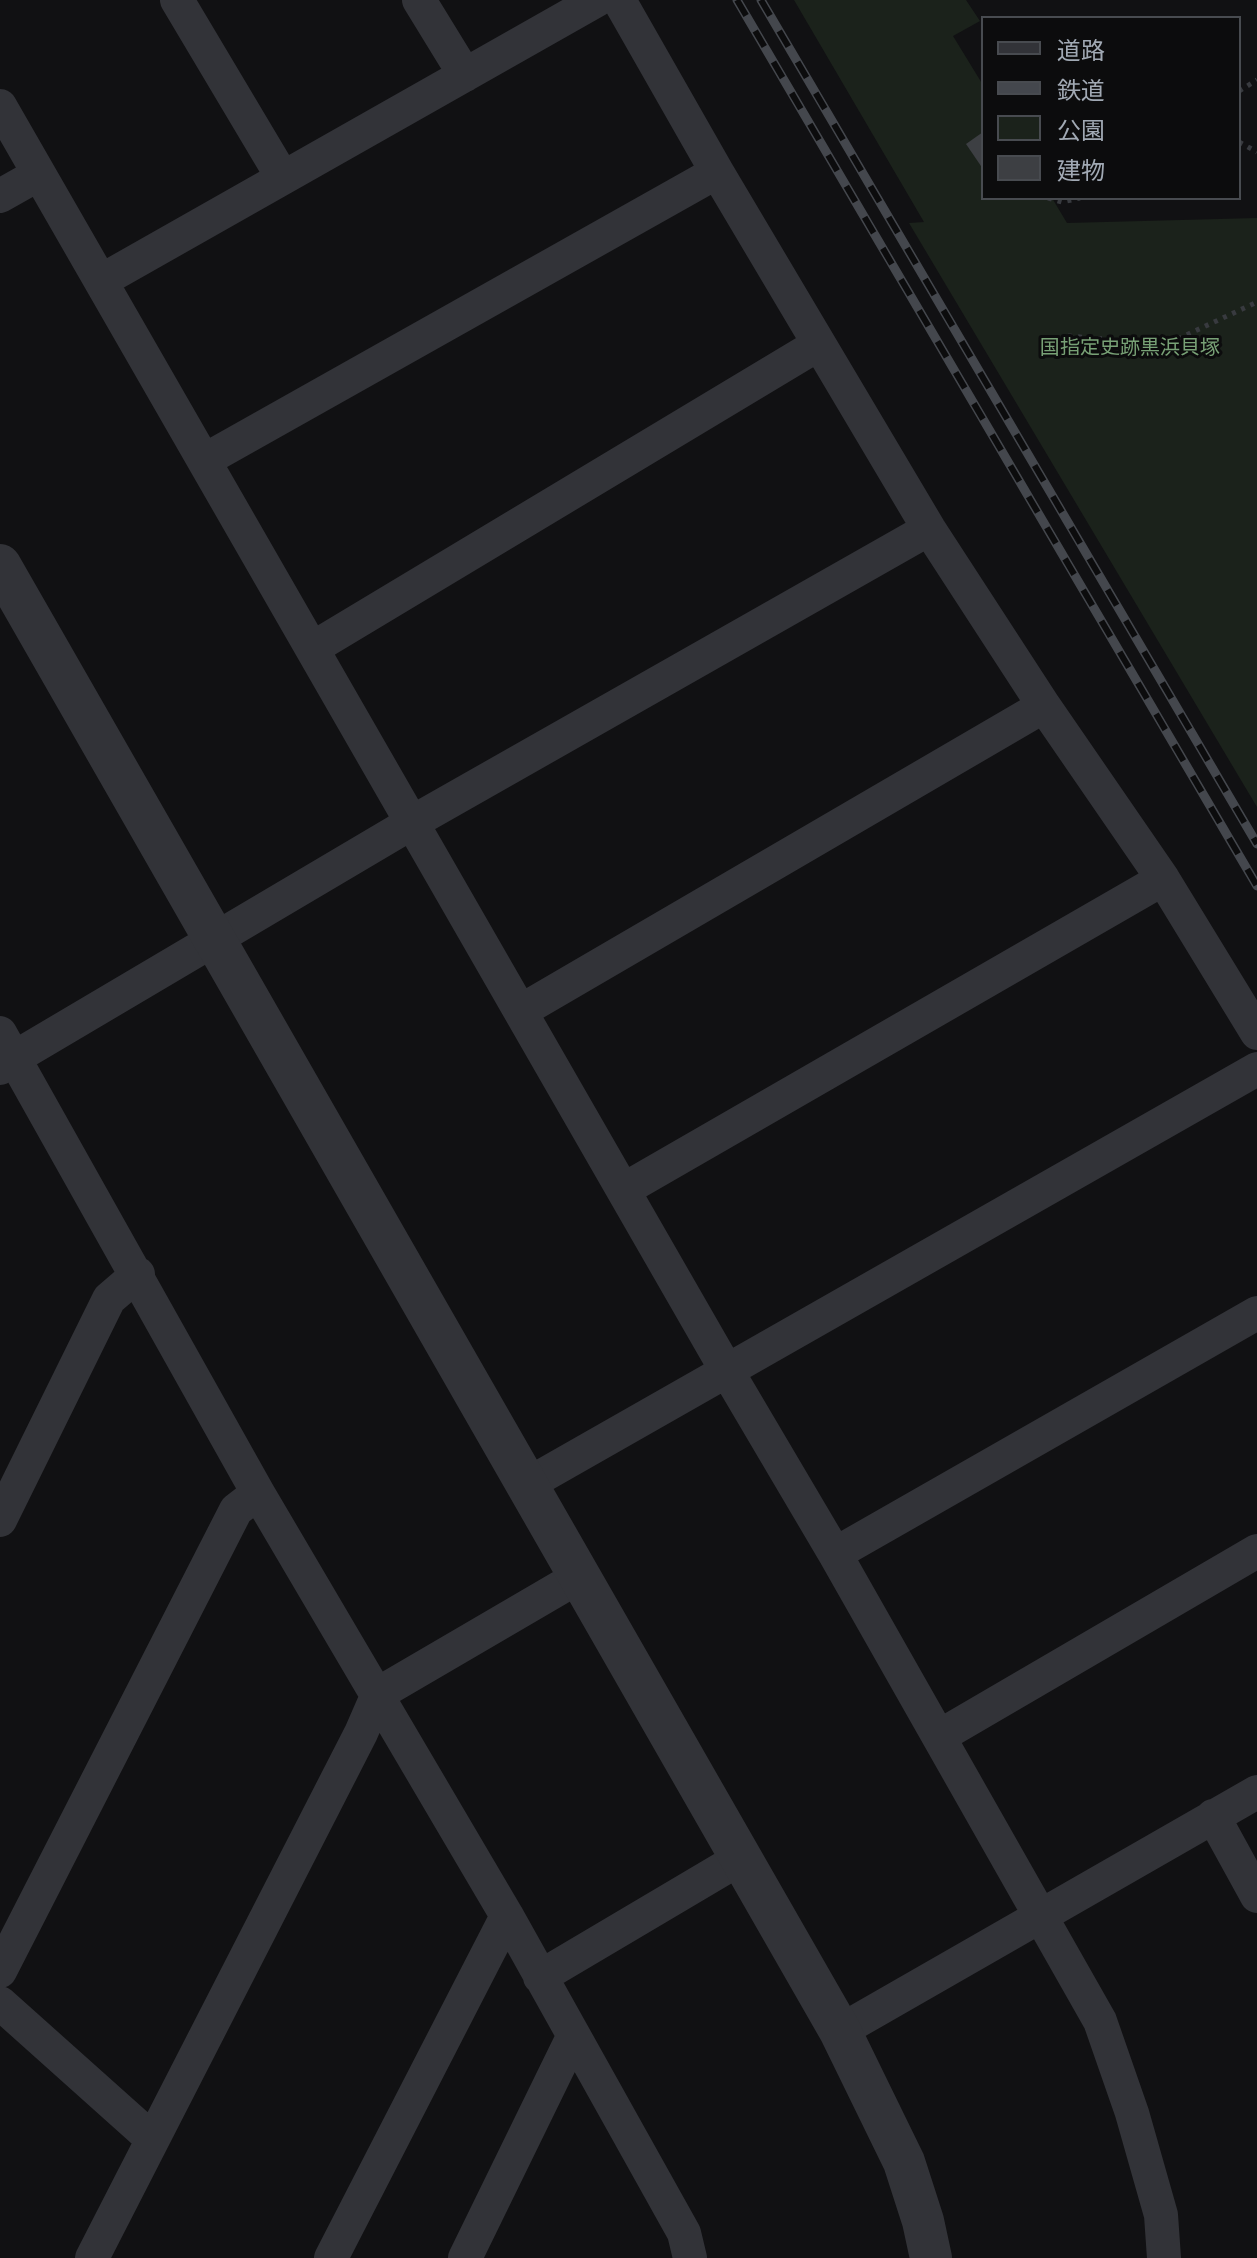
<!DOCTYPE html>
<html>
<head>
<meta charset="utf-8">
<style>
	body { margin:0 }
	#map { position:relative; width:1257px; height:2258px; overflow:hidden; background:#111113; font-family:Inter,"Noto Sans JP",sans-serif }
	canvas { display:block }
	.legend { position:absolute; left:981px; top:16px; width:260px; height:184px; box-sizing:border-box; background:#0c0c0d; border:2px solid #484b50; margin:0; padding:10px 14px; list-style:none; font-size:24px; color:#a1a9b4 }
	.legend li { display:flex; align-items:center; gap:16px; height:40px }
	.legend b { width:40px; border:2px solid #484b50 }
</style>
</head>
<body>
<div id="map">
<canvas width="1257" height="2258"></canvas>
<ul class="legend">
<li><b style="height:10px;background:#323338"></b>道路</li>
<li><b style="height:10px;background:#44474d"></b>鉄道</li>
<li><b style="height:22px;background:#1b221b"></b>公園</li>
<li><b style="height:22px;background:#3d3f43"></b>建物</li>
</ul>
</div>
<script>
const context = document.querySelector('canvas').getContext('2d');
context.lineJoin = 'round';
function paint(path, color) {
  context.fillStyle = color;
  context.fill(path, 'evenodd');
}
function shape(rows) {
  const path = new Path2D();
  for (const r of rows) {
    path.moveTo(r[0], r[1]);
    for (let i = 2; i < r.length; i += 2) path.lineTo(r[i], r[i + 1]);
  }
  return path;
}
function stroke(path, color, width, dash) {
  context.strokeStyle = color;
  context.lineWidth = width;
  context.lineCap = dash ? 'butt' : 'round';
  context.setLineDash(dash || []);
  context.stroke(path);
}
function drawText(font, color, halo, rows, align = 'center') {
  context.font = font + ' Inter,"Noto Sans JP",sans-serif';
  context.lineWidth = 6;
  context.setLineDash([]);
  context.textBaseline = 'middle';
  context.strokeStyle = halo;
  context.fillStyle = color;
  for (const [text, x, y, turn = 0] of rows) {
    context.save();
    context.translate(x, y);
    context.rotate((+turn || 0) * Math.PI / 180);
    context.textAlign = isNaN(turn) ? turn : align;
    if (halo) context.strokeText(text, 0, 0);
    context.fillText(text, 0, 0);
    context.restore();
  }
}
paint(shape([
	[794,0,966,0,980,21,953,36,983,85,983,198,1052,198,1067,223,1257,218,1257,807,909,223,924,222]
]), '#1b221b');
paint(shape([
	[983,132,983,169,966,144]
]), '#3d3f43');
stroke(shape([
	[1239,91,1257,80],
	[1239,142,1257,152],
	[1048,198,1062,202,1080,198],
	[1068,336,1139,342,1180,338,1257,302]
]), '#383a3f', 5, [4, 6]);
stroke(shape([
	[177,0,283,178],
	[419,0,465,75],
	[619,0,717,172,929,529,1044,706,1163,879,1257,1033],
	[0,106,727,1371,835,1554,1100,2021,1132,2113,1161,2215,1164,2258],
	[0,196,39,174],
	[101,281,597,0],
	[205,460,717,172],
	[313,648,819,344],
	[521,1011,1044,706],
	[0,1033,258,1493,507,1916,684,2233,690,2258],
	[0,1068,14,1058,413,822,929,529],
	[625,1189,1163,879],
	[528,1484,1257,1069],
	[0,1520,109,1299,138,1274],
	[835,1554,1257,1313],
	[940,1736,1257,1551],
	[1213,1816,1257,1896],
	[0,1971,236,1510,258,1493],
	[540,1977,741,1858],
	[0,2003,151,2138],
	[840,2031,1257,1792],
	[92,2258,361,1733,378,1694,580,1576],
	[331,2258,507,1916],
	[465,2258,573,2037]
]), '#323338', 34);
stroke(shape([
	[0,565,840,2031,904,2162,923,2221,931,2258]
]), '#323338', 42);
const rail = shape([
	[737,0,1257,886],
	[761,0,1257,844]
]);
stroke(rail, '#44474d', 9);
stroke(rail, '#0c0c0d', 6, [18]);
drawText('20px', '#78a176', '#0c0c0d', [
	["国指定史跡黒浜貝塚",1130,348]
]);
</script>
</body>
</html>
